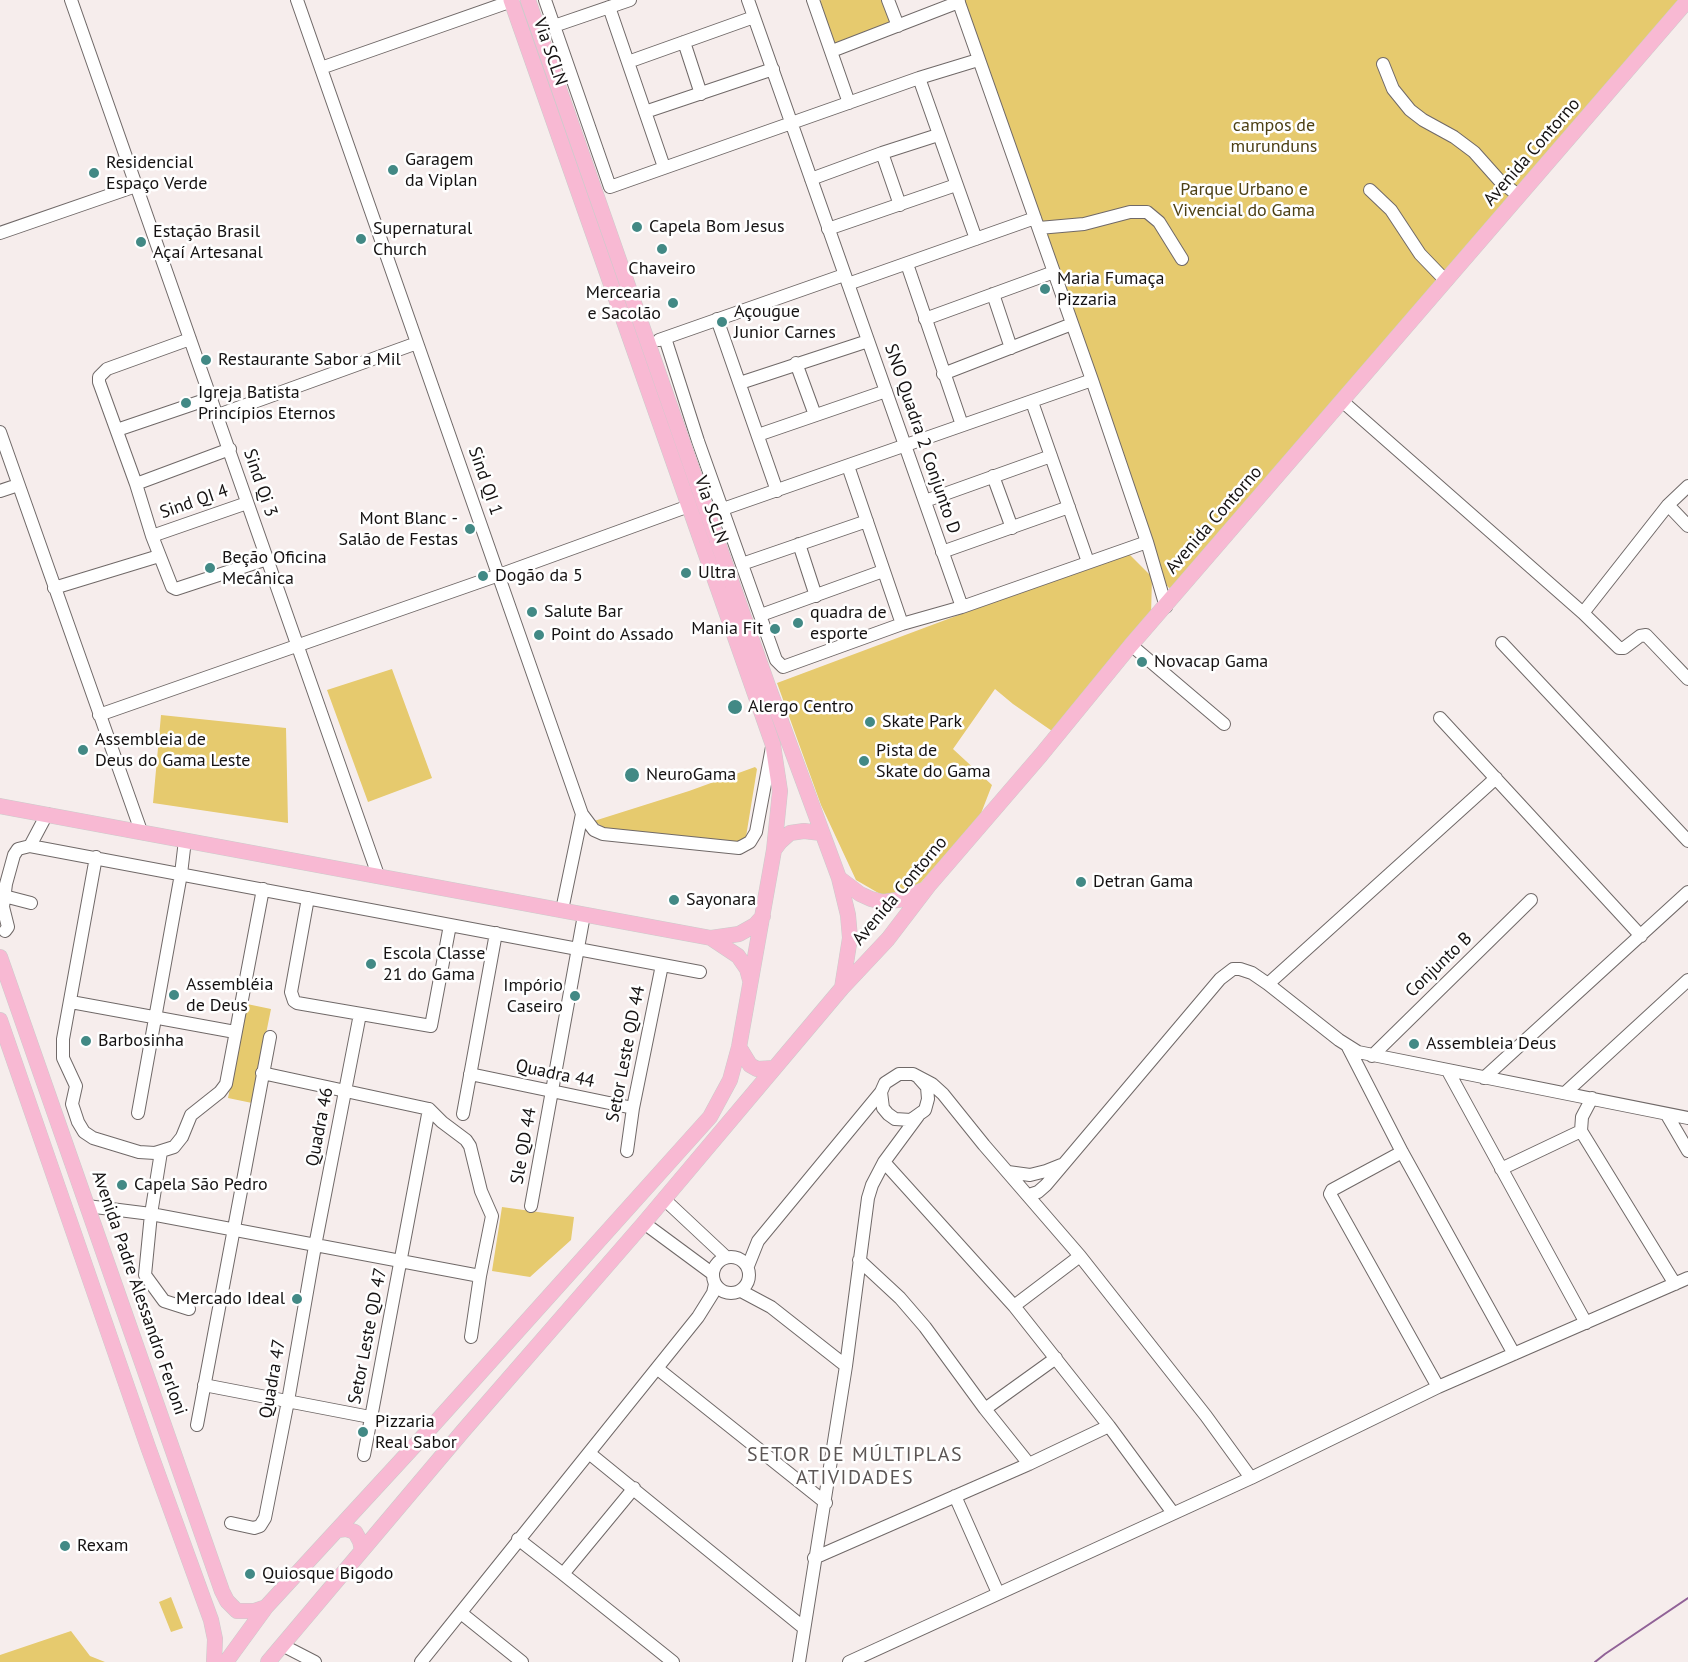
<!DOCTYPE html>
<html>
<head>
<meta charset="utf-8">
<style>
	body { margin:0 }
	canvas { display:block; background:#f6edec }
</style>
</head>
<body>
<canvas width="1688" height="1662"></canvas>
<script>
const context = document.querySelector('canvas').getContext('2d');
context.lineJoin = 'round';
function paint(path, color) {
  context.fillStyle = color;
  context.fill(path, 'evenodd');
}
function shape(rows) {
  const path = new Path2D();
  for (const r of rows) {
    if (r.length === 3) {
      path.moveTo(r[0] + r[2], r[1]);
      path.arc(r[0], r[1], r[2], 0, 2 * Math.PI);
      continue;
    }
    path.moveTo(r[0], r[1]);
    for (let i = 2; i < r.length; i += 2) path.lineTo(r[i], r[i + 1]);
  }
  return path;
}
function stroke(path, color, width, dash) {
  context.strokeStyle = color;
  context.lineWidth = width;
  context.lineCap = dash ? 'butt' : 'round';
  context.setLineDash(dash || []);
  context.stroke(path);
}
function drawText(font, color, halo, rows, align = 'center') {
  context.font = font + ' "PT Sans",sans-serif';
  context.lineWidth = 5;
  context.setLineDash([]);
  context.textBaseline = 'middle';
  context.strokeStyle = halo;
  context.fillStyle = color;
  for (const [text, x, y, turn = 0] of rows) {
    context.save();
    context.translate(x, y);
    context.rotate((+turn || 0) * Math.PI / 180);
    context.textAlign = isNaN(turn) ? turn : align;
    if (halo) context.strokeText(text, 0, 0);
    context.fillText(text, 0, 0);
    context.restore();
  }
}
paint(shape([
	[822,0,884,0,894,26,834,48,816,2],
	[963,0,1680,0,1177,586,1169,588,1164,582],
	[1127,552,1152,577,1151,616,1052,731,1013,704,995,689,953,749,992,785,980,816,915,889,887,898,856,880,821,805,777,683],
	[392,669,432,778,368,802,327,690],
	[161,715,286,728,288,823,153,803],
	[755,767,757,769,745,843,611,832,594,821,689,791],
	[247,1004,271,1009,252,1103,228,1098],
	[502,1207,574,1217,571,1240,530,1277,492,1271],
	[171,1597,183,1628,171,1632,159,1602],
	[71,1631,90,1656,105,1662,0,1662,0,1655]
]), '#e6ca6e');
stroke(shape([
	[1595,1662,1605,1654,1688,1598]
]), '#916297', 2);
const minor = shape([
	[71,0,378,875],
	[297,0,582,814,562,910],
	[545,0,610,187,919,78,978,60],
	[748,0,962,607],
	[813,0,849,103],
	[888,0,898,26],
	[958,0,1092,380,1147,542,1166,607],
	[609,7,664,167],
	[554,26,630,0],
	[684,42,701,94],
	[832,51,959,2],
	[628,62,754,17],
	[1383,64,1393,89,1410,110,1423,120,1454,137,1474,152,1499,180,1519,196],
	[321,68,512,1],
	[919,78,976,239],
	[645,112,773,69],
	[882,153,900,205],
	[811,179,882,153,938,135],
	[1370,190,1391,210,1420,254,1446,281],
	[1039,228,1084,224,1130,212,1147,212,1159,222,1182,259],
	[828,229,956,185],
	[0,233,136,186],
	[907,264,962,425],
	[848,284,1035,218],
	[993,294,1011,348],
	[717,319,777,491],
	[925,319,1054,272],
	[665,338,698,441,776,660,783,667,902,624,962,607,1147,542],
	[190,339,107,369,99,377,99,382,136,484,152,536,172,587,176,589,267,559],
	[659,340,844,275],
	[796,363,815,415],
	[943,374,1072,324],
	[740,383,868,341],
	[1342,401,1583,613,1619,648,1624,648,1640,636,1646,635,1688,679],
	[1032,402,1088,562],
	[218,415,417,343],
	[117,430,211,398],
	[0,432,141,831],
	[758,435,886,391],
	[848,466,902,624],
	[993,476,1012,528],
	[136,484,230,449],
	[0,491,18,485],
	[925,501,1051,456],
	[1668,505,1688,526],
	[723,509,1092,380],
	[152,536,247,503],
	[799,544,816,596],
	[942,552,1069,507],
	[742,564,867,521],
	[54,588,159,556],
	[1583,613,1668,505,1688,486],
	[761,615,883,571],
	[1502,643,1688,841],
	[1131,645,1224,724],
	[99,715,499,575,689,506],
	[1440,718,1641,936],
	[582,814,594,830,603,834,739,848,750,842,756,832,772,747],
	[30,846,47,814],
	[96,857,63,1039,63,1058,76,1086,72,1104,78,1122,84,1132,93,1138,139,1152,155,1153,174,1147,182,1137,191,1115,220,1092,226,1084,263,889],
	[4,896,31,903],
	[308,898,291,992,294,1001,297,1003,431,1026,450,925],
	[5,931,8,927,3,907,6,884,14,855,18,849,30,846,700,972],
	[1268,984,1496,778],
	[71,1002,235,1032],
	[1348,1047,1402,1152,1514,1354],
	[1372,1056,1531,900],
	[1448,1071,1586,1323],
	[262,1073,429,1109,442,1122,466,1140,470,1146,481,1191,492,1216,480,1276],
	[470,1074,633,1108],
	[1484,1078,1688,892],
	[1565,1093,1688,980],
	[1592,1098,1582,1117,1581,1131,1675,1284],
	[138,1113,181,874,185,840],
	[463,1114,496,933],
	[1667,1115,1688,1151],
	[627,1151,633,1108,662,965],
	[161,1152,151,1214,145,1275,164,1301,189,1309],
	[1402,1152,1332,1190,1330,1194,1438,1387],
	[884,1162,1014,1306,1109,1426,1173,1513],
	[1501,1169,1581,1131],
	[1008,1172,1030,1175,1046,1171,1061,1165],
	[1029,1195,1038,1192,1046,1185,1220,979,1233,969,1240,969,1252,973,1268,984,1339,1040,1358,1052,1688,1118],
	[664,1199,726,1257],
	[87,1206,151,1214,480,1276,471,1337],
	[531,1206,584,915],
	[644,1223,713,1274],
	[731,1275,18],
	[859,1260,900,1298,925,1327,985,1409,1029,1464],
	[748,1266,758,1241,881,1092],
	[741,1291,771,1307,846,1366],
	[1014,1306,1080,1256],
	[658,1369,826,1503],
	[204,1385,370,1417],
	[985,1409,1056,1358],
	[197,1425,270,1037],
	[589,1453,804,1628],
	[364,1455,429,1109],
	[1251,1478,1438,1387,1688,1278],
	[634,1488,563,1574,673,1662],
	[955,1496,998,1593],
	[231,1523,254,1528,260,1526,265,1518,288,1401,315,1246,360,1014],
	[518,1539,563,1574],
	[814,1558,1029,1464,1109,1426],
	[461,1613,522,1662],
	[282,1645,315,1662],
	[421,1662,698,1317,713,1293,715,1284],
	[799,1662,846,1366,868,1198,872,1185,884,1162,918,1116],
	[849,1662,1251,1478,1206,1416,1080,1256,984,1145,943,1094,932,1084,913,1074,899,1074,885,1083,881,1092,883,1108,888,1114,895,1119,911,1120,925,1110,928,1099,927,1087,919,1078]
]);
const major = shape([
	[528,0,768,686,839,878,848,915,850,938,842,988],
	[0,806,711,938,739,934,755,925,763,916],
	[774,850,780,842,790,833,804,831,821,833],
	[839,878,860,894,871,899,883,902,904,899,923,890],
	[711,938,738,956,747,969,750,980],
	[0,957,222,1591,227,1601,237,1611,254,1611,266,1607],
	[0,1020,148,1447,211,1620,215,1639,214,1662],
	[739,1047,750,1065,757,1069,774,1068],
	[338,1530,346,1529,355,1532,360,1541,362,1550],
	[226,1662,266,1607,418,1442,710,1117,730,1080,739,1047,774,850,780,791,773,745,511,0],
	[268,1662,463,1431,644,1223,842,988,888,939,930,884,1041,755,1131,645,1688,0]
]);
stroke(minor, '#706968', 14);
stroke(major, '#cccbcb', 16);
stroke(minor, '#fff', 12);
stroke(major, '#f8b9d3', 15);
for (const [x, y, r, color] of [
	[393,170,6,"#428985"],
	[94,173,6,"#428985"],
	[637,227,6,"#428985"],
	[361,239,6,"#428985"],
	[141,242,6,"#428985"],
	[662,249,6,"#428985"],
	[1045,289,6,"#428985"],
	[673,303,6,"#428985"],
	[722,322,6,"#428985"],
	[206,360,6,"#428985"],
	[186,403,6,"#428985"],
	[470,529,6,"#428985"],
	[210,568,6,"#428985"],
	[686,573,6,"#428985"],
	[483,576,6,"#428985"],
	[532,612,6,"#428985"],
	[798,623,6,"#428985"],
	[775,629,6,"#428985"],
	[539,635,6,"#428985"],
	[1142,662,6,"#428985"],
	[735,707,8,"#428985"],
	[870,722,6,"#428985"],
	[83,750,6,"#428985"],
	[864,761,6,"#428985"],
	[632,775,8,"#428985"],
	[1081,882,6,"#428985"],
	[674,900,6,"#428985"],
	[371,964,6,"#428985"],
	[174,995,6,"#428985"],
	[575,996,6,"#428985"],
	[86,1041,6,"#428985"],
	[1414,1044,6,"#428985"],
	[122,1185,6,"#428985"],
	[297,1299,6,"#428985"],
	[363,1432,6,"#428985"],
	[65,1546,6,"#428985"],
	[250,1574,6,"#428985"]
]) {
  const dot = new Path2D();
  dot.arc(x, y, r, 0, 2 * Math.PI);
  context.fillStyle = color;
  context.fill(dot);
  stroke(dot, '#fff', 2);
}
drawText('18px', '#151212', '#fff', [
	["Via SCLN",550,52,71],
	["Avenida Contorno",1532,152,-49],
	["SNO Quadra 2 Conjunto D",922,439,71],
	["Sind QI 1",485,481,71],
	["Sind Qi 3",260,483,71],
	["Sind QI 4",194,502,-19],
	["Via SCLN",711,510,71],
	["Avenida Contorno",1214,520,-49],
	["Avenida Contorno",900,891,-50],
	["Conjunto B",1439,965,-44],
	["Setor Leste QD 44",626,1054,-79],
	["Quadra 44",555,1074,12],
	["Quadra 46",320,1127,-79],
	["Sle QD 44",524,1146,-80],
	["Avenida Padre Alessandro Ferloni",139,1293,71],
	["Setor Leste QD 47",368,1336,-79],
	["Quadra 47",273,1379,-80]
]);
drawText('18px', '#4d4014', '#fff', [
	["campos de",1274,126],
	["murunduns",1274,147],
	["Parque Urbano e",1244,190],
	["Vivencial do Gama",1244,211]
]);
drawText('18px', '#151212', '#fff', [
	["Garagem",405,160],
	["da Viplan",405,181],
	["Residencial",106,163],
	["Espaço Verde",106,184],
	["Capela Bom Jesus",649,227],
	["Supernatural",373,229],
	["Church",373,250],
	["Estação Brasil",153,232],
	["Açaí Artesanal",153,253],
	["Chaveiro",662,269,"center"],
	["Maria Fumaça",1057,279],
	["Pizzaria",1057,300],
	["Mercearia",661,293,"right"],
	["e Sacolão",661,314,"right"],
	["Açougue",734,312],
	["Junior Carnes",734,333],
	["Restaurante Sabor a Mil",218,360],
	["Igreja Batista",198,393],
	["Princípios Eternos",198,414],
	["Mont Blanc -",458,519,"right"],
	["Salão de Festas",458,540,"right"],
	["Beção Oficina",222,558],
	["Mecânica",222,579],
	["Ultra",698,573],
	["Dogão da 5",495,576],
	["Salute Bar",544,612],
	["quadra de",810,613],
	["esporte",810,634],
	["Mania Fit",763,629,"right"],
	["Point do Assado",551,635],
	["Novacap Gama",1154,662],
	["Alergo Centro",748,707],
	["Skate Park",882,722],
	["Assembleia de",95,740],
	["Deus do Gama Leste",95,761],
	["Pista de",876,751],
	["Skate do Gama",876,772],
	["NeuroGama",646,775],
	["Detran Gama",1093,882],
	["Sayonara",686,900],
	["Escola Classe",383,954],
	["21 do Gama",383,975],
	["Assembléia",186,985],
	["de Deus",186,1006],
	["Impório",563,986,"right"],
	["Caseiro",563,1007,"right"],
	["Barbosinha",98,1041],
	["Assembleia Deus",1426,1044],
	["Capela São Pedro",134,1185],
	["Mercado Ideal",285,1299,"right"],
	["Pizzaria",375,1422],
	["Real Sabor",375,1443],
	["Rexam",77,1546],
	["Quiosque Bigodo",262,1574]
], 'left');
context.letterSpacing = '1.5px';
drawText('20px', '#5c5655', '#fff', [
	["SETOR DE MÚLTIPLAS",855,1455],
	["ATIVIDADES",855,1478]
]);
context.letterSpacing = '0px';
</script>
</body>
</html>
